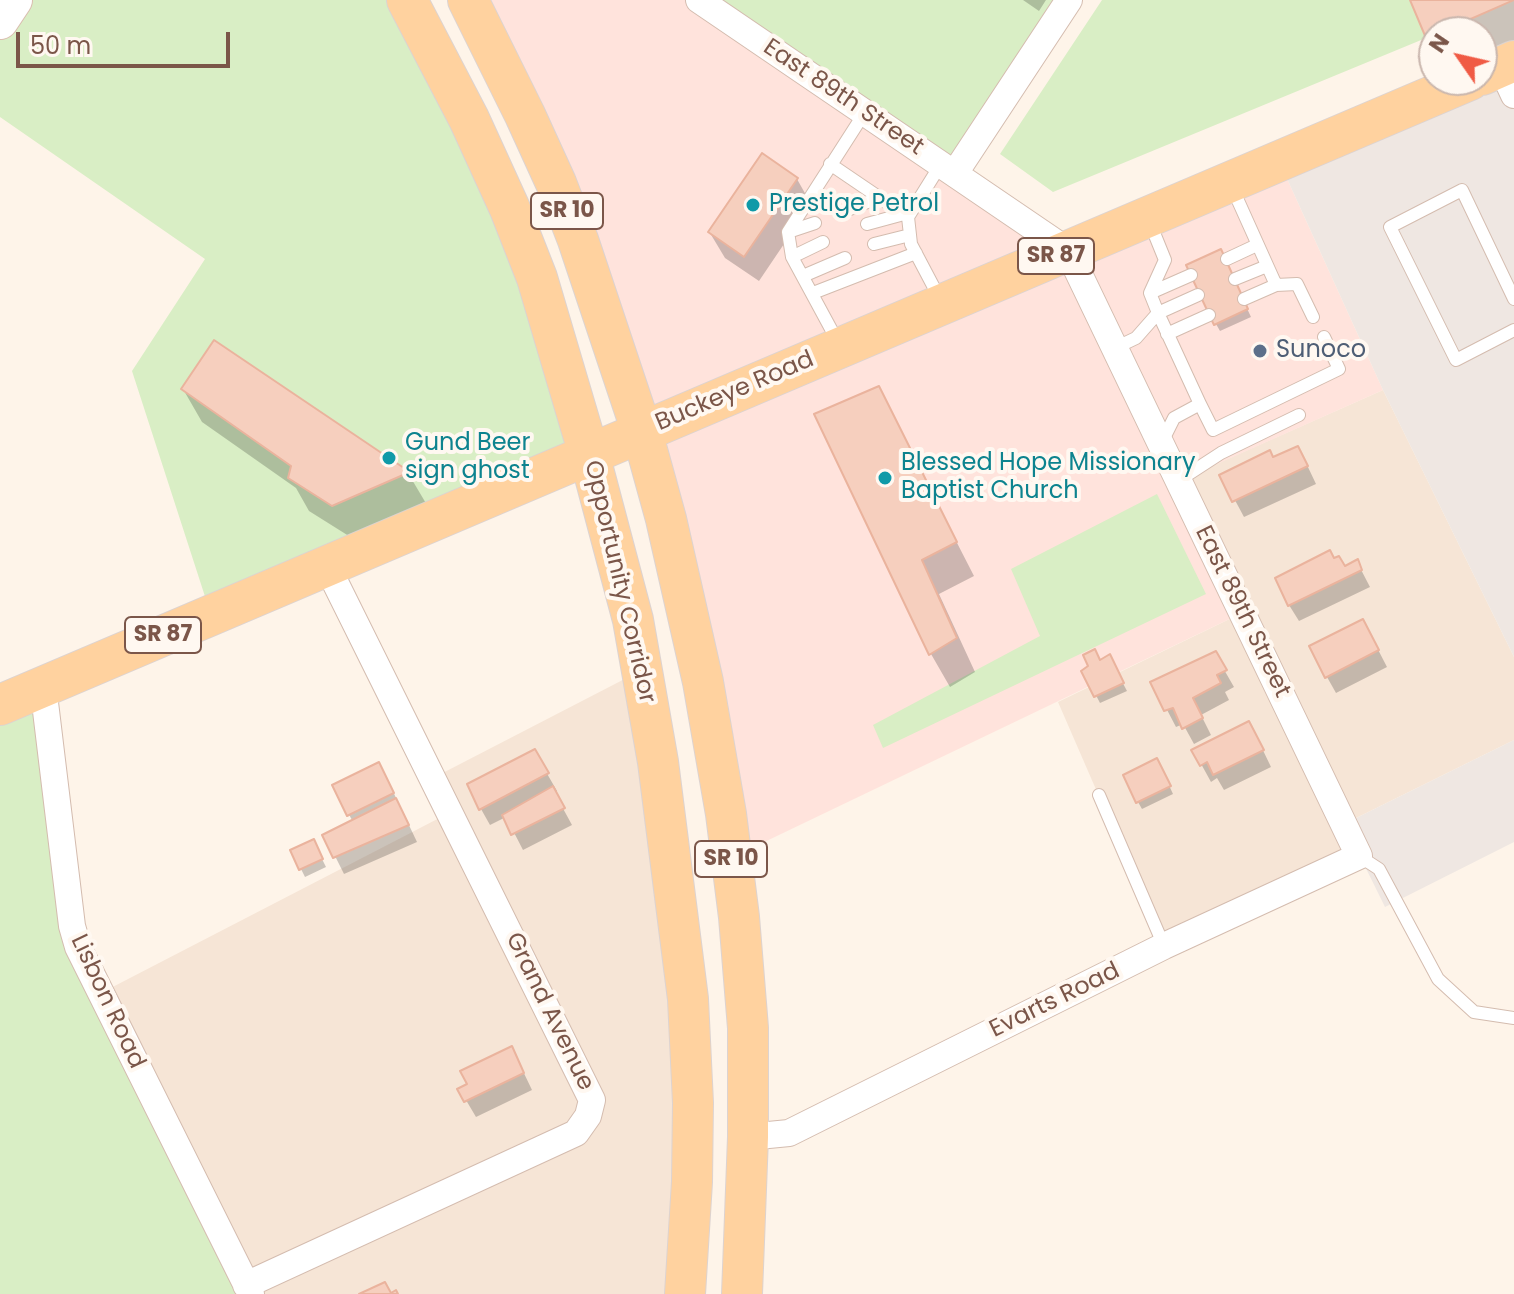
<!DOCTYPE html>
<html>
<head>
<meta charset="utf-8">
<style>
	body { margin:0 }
	#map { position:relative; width:1514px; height:1294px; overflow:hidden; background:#fef4e9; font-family:Poppins,sans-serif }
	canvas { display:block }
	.north { position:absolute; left:1418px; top:16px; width:80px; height:80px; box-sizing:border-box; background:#fff8f1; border:2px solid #cab7ae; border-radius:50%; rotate:304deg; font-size:22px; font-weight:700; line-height:32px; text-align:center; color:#7b5649 }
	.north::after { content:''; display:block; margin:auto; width:28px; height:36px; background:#f05b45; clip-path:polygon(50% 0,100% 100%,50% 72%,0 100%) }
	.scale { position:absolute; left:16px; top:32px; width:214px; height:36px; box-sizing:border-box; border:4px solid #7b5649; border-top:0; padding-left:10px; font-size:24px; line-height:28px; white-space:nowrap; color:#7b5649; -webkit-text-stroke:6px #fff8f1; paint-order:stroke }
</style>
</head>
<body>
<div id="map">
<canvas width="1514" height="1294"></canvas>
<div class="north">N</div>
<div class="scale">50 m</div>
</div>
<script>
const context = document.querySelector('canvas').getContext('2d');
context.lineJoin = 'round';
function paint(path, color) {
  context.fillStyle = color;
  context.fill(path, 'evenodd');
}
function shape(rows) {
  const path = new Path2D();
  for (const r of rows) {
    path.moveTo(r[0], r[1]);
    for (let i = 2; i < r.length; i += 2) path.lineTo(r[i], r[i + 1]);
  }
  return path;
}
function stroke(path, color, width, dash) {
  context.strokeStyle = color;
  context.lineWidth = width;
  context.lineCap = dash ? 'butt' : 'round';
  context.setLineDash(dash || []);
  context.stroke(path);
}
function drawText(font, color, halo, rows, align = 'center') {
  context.font = font + ' Poppins,sans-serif';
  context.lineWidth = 8;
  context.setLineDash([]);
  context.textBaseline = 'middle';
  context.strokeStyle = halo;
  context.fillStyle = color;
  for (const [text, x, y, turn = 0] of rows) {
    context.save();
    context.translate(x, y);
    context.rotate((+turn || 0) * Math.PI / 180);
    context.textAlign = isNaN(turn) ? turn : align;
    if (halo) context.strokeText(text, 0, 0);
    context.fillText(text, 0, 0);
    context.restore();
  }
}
paint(shape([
	[1383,390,1514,657,1514,740,1344,824,1359,856,1164,946,1058,702,1242,613,1178,481],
	[642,670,658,762,685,1294,251,1294,101,993,449,813,433,778]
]), '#f6e5d6');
paint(shape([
	[468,0,699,0,1068,251,1279,161,1383,390,1179,481,1242,613,731,858,666,519]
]), '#ffe3dc');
paint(shape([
	[1514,61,1514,657,1383,390,1279,161],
	[1514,740,1514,842,1385,907,1344,824]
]), '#efe7e2');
paint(shape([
	[14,0,407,0,589,454,211,615,132,371,205,259,0,117,0,21],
	[699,0,1068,0,955,173],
	[1102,0,1410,0,1426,38,1053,192,1000,154],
	[1157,494,1206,594,883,748,873,725,1040,636,1011,569],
	[43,686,72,926,250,1294,0,1294,0,705]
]), '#d9eec5');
paint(shape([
	[1023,0,1046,0,1039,11],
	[1413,0,1514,0,1514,42,1482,55,1482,32,1434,32,1434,48],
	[797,179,811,204,759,281,725,258,710,233],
	[1224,259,1251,317,1220,331,1216,324],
	[214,342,408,473,427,505,352,538,309,511,296,488,202,422,183,389],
	[878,389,974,576,939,594,975,672,950,687,931,654,817,415],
	[1273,459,1307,465,1316,484,1244,517,1222,476],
	[1334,560,1344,568,1357,562,1370,587,1299,621,1289,605],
	[1372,638,1387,667,1336,693,1327,677],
	[1215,654,1234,687,1225,692,1229,700,1201,715,1211,735,1194,744,1183,724,1176,727,1153,683],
	[1109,657,1127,691,1100,703,1084,672],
	[1258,740,1271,767,1224,790,1217,778,1211,782,1194,751],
	[534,751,557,791,554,792,572,825,523,850,506,817,490,825,481,809],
	[1161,768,1173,794,1142,809,1138,802],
	[388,781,417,842,344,874,325,836,353,822,334,786],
	[317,849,326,867,305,877,292,851],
	[520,1065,532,1090,476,1117,460,1090]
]), '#0003');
const building = shape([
	[1410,0,1514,0,1441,32,1434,32,1434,35,1426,38,1410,0],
	[762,153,798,178,744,257,708,232,762,153],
	[1221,249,1248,309,1214,325,1186,265,1221,249],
	[214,340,389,458,410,472,332,506,288,478,291,466,181,389,214,340],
	[879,386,957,542,922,560,957,638,929,655,814,414,879,386],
	[1298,446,1308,466,1232,502,1219,475,1270,450,1273,457,1298,446],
	[1330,550,1334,558,1339,556,1345,566,1358,559,1362,570,1288,606,1275,578,1330,550],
	[1363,619,1379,650,1325,678,1309,646,1363,619],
	[1095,649,1100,660,1110,654,1124,683,1094,697,1081,671,1088,666,1083,655,1095,649],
	[1216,651,1227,670,1217,675,1221,683,1193,698,1203,718,1182,729,1173,708,1164,711,1150,682,1216,651],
	[1249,721,1264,750,1213,775,1207,762,1200,766,1191,750,1249,721],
	[535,749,549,773,479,810,467,784,535,749],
	[1157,758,1171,786,1136,803,1123,775,1157,758],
	[379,762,394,793,347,816,332,785,379,762],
	[553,786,565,808,511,835,502,815,553,786],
	[396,798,409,825,333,858,322,835,396,798],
	[314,839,323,859,299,870,290,850,314,839],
	[512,1046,524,1073,464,1102,457,1089,467,1084,460,1071,512,1046],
	[385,1282,391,1293,396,1290,398,1294,359,1294,385,1282]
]);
paint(building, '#f6cfbe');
stroke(building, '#eab39d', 2);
const service = shape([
	[830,164,908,217],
	[1231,185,1276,285,1297,284,1313,317],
	[845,211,880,197],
	[1150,223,1165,260,1150,293],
	[867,224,904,214],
	[788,232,815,223],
	[874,244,910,235],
	[792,257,823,242],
	[1227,259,1257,245],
	[1191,275,1150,293,1158,313,1198,295],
	[803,276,845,258],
	[1235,279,1267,266],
	[813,293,916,253],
	[940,299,911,244,908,217,941,164],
	[1244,299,1276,285],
	[1514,299,1462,190,1390,227,1456,360,1514,330],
	[1167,334,1209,315],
	[838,342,792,257,788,232,865,112],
	[1115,348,1136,338,1158,313,1200,404],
	[1162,442,1174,418,1200,404,1213,430,1339,369,1324,337],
	[1178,481,1221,453,1299,415],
	[1099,795,1164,946],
	[1359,856,1379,869,1438,979,1474,1012,1514,1018]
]);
const minor = shape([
	[699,0,1068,251,1359,856,1164,946,789,1133,748,1137],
	[1501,67,1514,95],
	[955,173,1069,0],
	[43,686,72,926,78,947,251,1294],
	[246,1285,576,1133,588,1116,592,1100,327,566]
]);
const secondary = shape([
	[0,21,14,0]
]);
const primary = shape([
	[407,0,469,119,510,209,537,278,589,454,633,620,658,762,688,999,693,1103,692,1182,685,1294],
	[468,0,525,115,556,183,578,240,642,432,666,519,703,682,726,814,739,917,748,1028,748,1137,742,1294],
	[1482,75,1514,61],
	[0,705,1470,80]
]);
stroke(service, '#d4bcaf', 14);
stroke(minor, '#d4bcaf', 28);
stroke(secondary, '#dabdaf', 38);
stroke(primary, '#ddd3d0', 42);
stroke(service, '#fff', 12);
stroke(minor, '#fff', 26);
stroke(secondary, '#fff', 36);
stroke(primary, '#ffd29f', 40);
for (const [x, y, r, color] of [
	[753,205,8,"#0f9aa8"],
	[1260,351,8,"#5c6f8a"],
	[389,458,8,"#0f9aa8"],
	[885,478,8,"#0f9aa8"]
]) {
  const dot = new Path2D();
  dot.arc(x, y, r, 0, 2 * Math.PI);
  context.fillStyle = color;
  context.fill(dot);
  stroke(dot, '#fff8f1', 3);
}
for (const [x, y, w] of [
	[567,211,72],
	[1056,256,76],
	[163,635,76],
	[731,859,72]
]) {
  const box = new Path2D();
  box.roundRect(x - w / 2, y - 18, w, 36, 6);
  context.fillStyle = '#fff8f1';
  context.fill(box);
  stroke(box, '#7b5649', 2);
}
drawText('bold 22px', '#7b5649', null, [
	["SR 10",567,211],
	["SR 87",1056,256],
	["SR 87",163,635],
	["SR 10",731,859]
]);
drawText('24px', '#7b5649', '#fff8f1', [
	["East 89th Street",843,98,34],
	["Buckeye Road",735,392,-23],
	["Opportunity Corridor",619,582,77],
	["East 89th Street",1242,612,64],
	["Evarts Road",1055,1001,-26],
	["Lisbon Road",107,1002,65],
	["Grand Avenue",549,1012,64]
]);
drawText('24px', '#0d838f', '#fff8f1', [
	["Prestige Petrol",769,205],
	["Gund Beer",405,444],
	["sign ghost",405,472],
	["Blessed Hope Missionary",901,464],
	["Baptist Church",901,492]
], 'left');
drawText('24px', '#4e5e75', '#fff8f1', [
	["Sunoco",1276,351]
], 'left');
</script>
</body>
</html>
